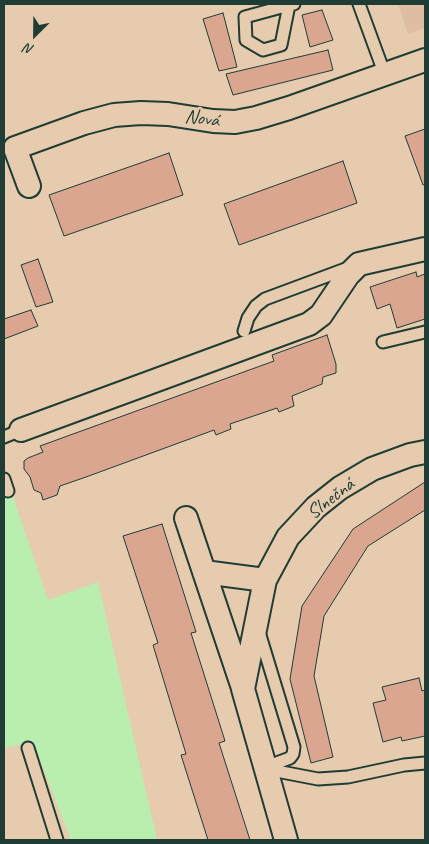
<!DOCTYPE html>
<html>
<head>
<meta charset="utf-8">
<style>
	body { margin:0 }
	#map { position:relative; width:429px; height:844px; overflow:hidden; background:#e7cbae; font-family:Caveat,sans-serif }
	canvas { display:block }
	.frame { position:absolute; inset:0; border:5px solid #1f3d34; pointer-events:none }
	.north { position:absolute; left:10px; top:10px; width:50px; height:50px; -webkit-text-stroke:4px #e7cbae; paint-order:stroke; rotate:203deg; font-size:14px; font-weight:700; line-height:20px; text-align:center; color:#1f3d34 }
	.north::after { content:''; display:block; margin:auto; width:18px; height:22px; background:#1f3d34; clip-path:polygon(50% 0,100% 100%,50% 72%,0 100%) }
</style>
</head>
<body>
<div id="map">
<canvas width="429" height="844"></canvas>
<div class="frame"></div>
<div class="north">N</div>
</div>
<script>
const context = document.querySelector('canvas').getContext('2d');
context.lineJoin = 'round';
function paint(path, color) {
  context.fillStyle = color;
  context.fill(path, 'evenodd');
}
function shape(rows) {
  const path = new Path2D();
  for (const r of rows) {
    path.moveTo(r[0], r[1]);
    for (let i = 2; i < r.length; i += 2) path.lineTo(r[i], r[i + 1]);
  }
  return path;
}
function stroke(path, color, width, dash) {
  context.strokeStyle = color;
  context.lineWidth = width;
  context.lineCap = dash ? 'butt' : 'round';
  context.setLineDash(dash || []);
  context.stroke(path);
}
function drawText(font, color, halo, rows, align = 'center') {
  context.font = font + ' Caveat,sans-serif';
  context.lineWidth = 5;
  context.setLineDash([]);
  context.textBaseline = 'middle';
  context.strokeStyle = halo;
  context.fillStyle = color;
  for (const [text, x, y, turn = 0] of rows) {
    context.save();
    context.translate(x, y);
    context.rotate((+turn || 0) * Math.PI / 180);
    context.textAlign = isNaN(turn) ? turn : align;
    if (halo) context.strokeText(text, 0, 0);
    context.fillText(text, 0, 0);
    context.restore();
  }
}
paint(shape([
	[398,4,425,4,425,28,408,34]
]), '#dfbda3');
paint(shape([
	[4,470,48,600,98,582,157,840,71,840,33,742,4,748]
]), '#baeeae');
const building = shape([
	[322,10,333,40,310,47,302,15,322,10],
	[223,13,237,67,219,71,203,19,223,13],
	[328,50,333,70,233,95,226,74,328,50],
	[425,129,425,184,423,185,405,136,425,129],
	[169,153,183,195,64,236,49,195,169,153],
	[343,161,357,203,239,245,224,204,343,161],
	[38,259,53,302,36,307,21,265,38,259],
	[416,272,417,277,425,274,425,319,397,328,390,304,377,309,370,287,416,272],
	[31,310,38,326,4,339,4,319,31,310],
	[327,335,336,364,336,373,323,377,322,384,292,396,294,406,279,412,277,408,230,424,231,429,216,435,214,430,86,477,60,486,57,495,43,500,41,493,34,490,30,477,24,469,24,461,28,458,43,452,40,446,274,361,272,355,327,335],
	[425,482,425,510,368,546,324,616,314,676,333,757,311,763,290,679,302,606,353,529,425,482],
	[162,524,196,632,191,633,225,741,219,743,250,840,208,840,181,755,186,754,153,645,158,643,123,536,162,524],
	[419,678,422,691,425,690,425,736,402,741,401,737,383,742,373,703,386,700,382,687,419,678]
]);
paint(building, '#dba68f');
stroke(building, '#1f3d34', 1);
const service = shape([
	[359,4,385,75],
	[289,5,281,45,263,50,246,40,245,17,289,5,294,4],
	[244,331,248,318,256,306,265,299,351,267],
	[383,342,425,332],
	[4,437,21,430],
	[4,479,8,491],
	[259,632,294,747,293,754,290,758,266,767],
	[28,748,57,840],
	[266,769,318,779,348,777,404,765,425,763]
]);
const minor = shape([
	[29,186,15,148,84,123,114,115,141,113,168,114,213,121,235,122,256,118,289,108,425,60],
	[21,430,309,324,321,315,348,275,359,264,425,249],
	[186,518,242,685],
	[204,572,265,580],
	[286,840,243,689,265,580,288,537,316,507,340,488,372,469,410,455,425,452]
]);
stroke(service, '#1f3d34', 15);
stroke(minor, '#1f3d34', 26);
stroke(service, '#e7cbae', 11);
stroke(minor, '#e7cbae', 22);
drawText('20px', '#1f3d34', '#e7cbae', [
	["Nová",202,119,7],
	["Slnečná",331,499,-38]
]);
</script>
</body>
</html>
